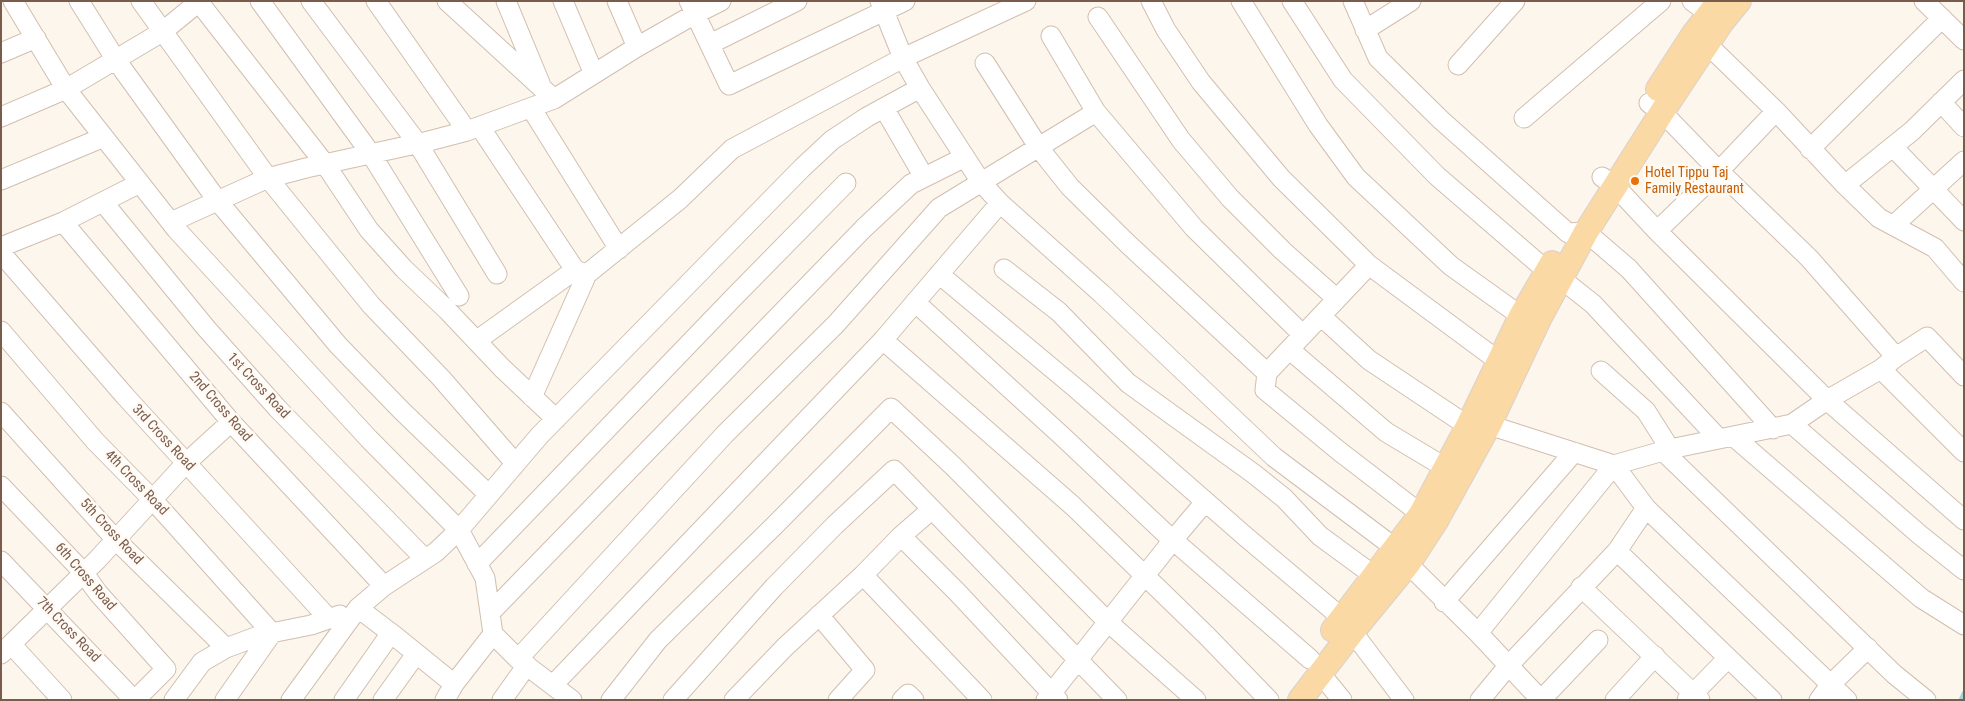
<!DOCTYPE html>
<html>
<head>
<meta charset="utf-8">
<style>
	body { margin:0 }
	#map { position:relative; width:1965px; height:701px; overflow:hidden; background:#fdf6ec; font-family:"Roboto Condensed",sans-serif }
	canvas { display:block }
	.frame { position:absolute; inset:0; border:2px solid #7a5c4d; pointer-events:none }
</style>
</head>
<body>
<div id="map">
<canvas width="1965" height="701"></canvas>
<div class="frame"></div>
</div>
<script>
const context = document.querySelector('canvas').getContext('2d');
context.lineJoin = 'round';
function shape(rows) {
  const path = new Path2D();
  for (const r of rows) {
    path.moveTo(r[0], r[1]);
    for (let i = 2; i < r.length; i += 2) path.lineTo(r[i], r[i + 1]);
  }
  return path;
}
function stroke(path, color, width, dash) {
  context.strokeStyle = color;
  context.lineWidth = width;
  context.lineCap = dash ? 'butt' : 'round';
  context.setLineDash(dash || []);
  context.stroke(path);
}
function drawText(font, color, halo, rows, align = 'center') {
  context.font = font + ' "Roboto Condensed",sans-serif';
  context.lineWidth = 5;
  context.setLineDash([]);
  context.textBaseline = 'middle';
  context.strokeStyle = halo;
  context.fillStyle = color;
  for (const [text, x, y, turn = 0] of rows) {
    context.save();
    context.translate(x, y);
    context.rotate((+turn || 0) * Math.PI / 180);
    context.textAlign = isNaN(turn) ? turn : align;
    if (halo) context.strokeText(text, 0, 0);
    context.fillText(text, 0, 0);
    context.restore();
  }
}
stroke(shape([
	[1961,700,1964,693]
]), '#a5d3da', 4.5);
const minor = shape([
	[13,1,66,89,176,229,369,439,459,530,485,578,493,634,518,659,572,700],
	[79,1,116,60,217,200,338,345,401,410,488,494],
	[141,1,268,178,371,305,441,378,515,463],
	[198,1,325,164,369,230,404,269,447,310,502,368,556,419],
	[260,1,371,154,459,296],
	[311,1,418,144,497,274],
	[376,1,467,131],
	[447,1,554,99],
	[506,1,540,83],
	[563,1,594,74],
	[617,1,637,47],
	[689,1,729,85,905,1],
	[880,1,903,58,920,88,981,182,1000,203,1102,294,1274,457,1395,548,1408,564,1478,633,1541,700],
	[1151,1,1166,30,1201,82,1281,178,1369,265,1500,362,1511,366],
	[1241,1,1318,125,1356,177,1451,266,1521,316,1533,317],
	[1292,1,1343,80,1437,176,1547,271,1569,285,1593,304,1719,439],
	[1353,1,1378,58,1441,120,1568,233,1586,232,1629,269,1773,429],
	[1692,1,1719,21],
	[1924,1,1964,40],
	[1098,17,1181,140,1230,198,1283,251,1337,299],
	[1365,30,1411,1],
	[1051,36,1096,112,1194,228,1303,335],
	[1696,37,1708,45,1776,111,1845,185,1879,218,1935,248,1964,282],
	[710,44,797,1],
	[1,53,36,38],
	[985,63,1039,148,1070,187,1129,245,1267,373],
	[1458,65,1515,1],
	[1941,102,1964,127],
	[1649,103,1662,112,1719,171,1809,258,1896,357],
	[531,108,619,249],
	[884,108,924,177],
	[1,117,66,89,162,32,200,1],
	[1524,118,1661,1],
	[480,127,575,270],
	[1893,147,1964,221],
	[1810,149,1942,18],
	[1602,177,1615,186,1657,231,1827,400,1964,520],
	[1,180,104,137],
	[1845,185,1912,131,1964,80],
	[103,202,206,328,278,409,425,559],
	[63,222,231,422,384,586],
	[171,222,268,178,306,168,425,142,467,131,554,99,637,47,695,14,721,1],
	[1894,225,1964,161],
	[1657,231,1719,171,1776,111],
	[1,247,63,222,140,183],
	[1,253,125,396,329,619],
	[1369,265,1267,373,1265,390,1339,451,1421,514,1432,520],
	[1004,269,1059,312,1128,383,1254,474,1284,498,1320,536,1384,583],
	[939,274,1078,390,1246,537,1342,618,1404,700],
	[915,302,1062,436,1166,534,1310,659],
	[1321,316,1369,360,1468,426,1489,425,1614,465,1670,449,1792,424,1827,400,1881,369,1896,357,1927,337,1964,376],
	[1,331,95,441,153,500,272,633,225,700],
	[883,340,1073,506,1207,636,1269,700],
	[476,341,575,270,586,274],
	[1290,350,1386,432,1446,468,1458,472],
	[1881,369,1964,452],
	[1601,371,1646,411,1670,449],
	[532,397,587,274,680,199,732,149,903,58,1026,1],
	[1,412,116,540,226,648],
	[1792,424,1920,535,1964,570],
	[1733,436,1921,598,1964,625],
	[1664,452,1894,674,1926,700],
	[1,486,83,572,98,593,166,669,135,700],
	[901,536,957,592,1058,700],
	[1617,551,1772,700],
	[1,561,134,700],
	[477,564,734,297,846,183],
	[863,575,982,700],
	[1581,587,1700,700],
	[1444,602,1574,452],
	[358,608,391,633,454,684],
	[490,613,864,228,911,184,965,157],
	[819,615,865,670,838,700],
	[1478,633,1614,465,1646,508,1847,700],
	[11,644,62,700],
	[1,654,97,560,186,463,231,422],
	[518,659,725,434,836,324,939,208,1096,112],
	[1320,673,1342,700],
	[553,685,883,340,1000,203],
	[174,700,202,662,226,648,261,635,311,625,340,615],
	[291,700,358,608,384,586,436,552,459,530,540,435,802,168,832,140,867,117,920,88],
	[344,700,391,633],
	[383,700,416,654],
	[445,700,454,684,493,634],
	[502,700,527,665],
	[611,700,658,640,774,526,891,408,953,466,1108,622,1196,700],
	[673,700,774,587,835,525,894,470,1117,700],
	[734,700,785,647,863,575,901,536,931,510],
	[902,700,908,694,914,700],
	[1046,700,1173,540,1205,502],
	[1480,700,1509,665,1617,551,1646,508],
	[1541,700,1598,640],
	[1615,700,1655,656],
	[1687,700,1728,658],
	[1819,700,1830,685,1868,648]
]);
const major = shape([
	[1658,89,1693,35,1717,4],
	[1333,630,1421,514,1468,426,1521,316,1552,263],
	[1300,700,1353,631,1408,564,1436,521,1489,425,1540,317,1586,232,1662,112,1721,23,1739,1]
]);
stroke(minor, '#d1beb0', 21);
stroke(major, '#dad1cd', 26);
stroke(minor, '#fff', 19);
stroke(major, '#fbd9a5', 24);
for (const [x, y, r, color] of [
	[1635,181,5,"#e8710a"]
]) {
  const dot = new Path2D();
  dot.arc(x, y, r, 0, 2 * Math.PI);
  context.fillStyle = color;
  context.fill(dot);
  stroke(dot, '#fffaf3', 2);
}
drawText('14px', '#c56008', '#fffaf3', [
	["Hotel Tippu Taj",1645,173],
	["Family Restaurant",1645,189]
], 'left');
drawText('14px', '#7a5c4d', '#fffaf3', [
	["1st Cross Road",258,386,47],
	["2nd Cross Road",220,407,49],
	["3rd Cross Road",163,438,47],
	["4th Cross Road",136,483,46],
	["5th Cross Road",111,532,47],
	["6th Cross Road",85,577,49],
	["7th Cross Road",68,630,46]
]);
</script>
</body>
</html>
